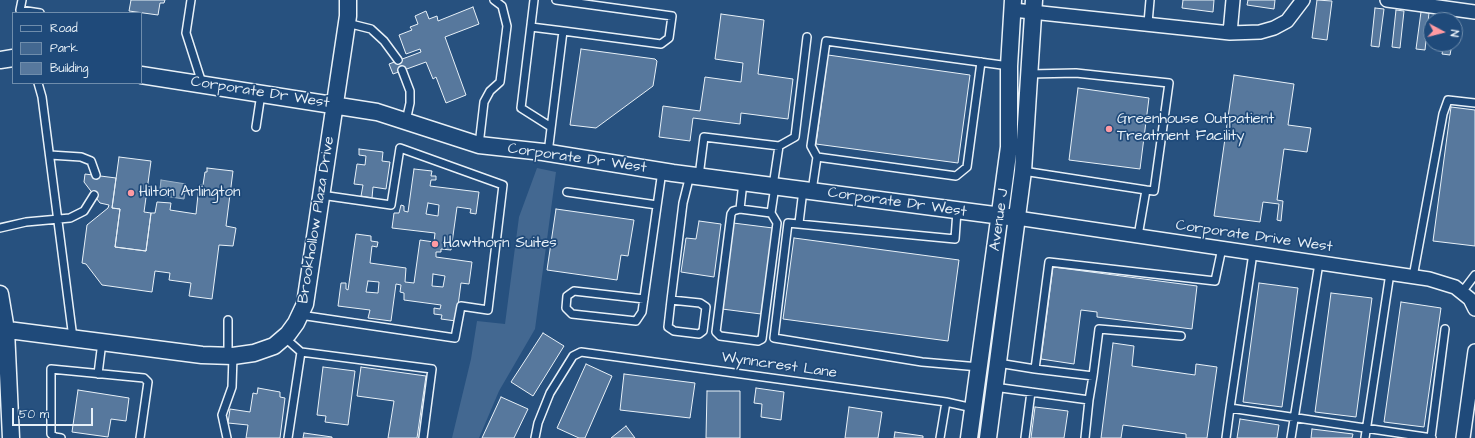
<!DOCTYPE html>
<html>
<head>
<meta charset="utf-8">
<style>
	body { margin:0 }
	#map { position:relative; width:1475px; height:438px; overflow:hidden; background:#27517f; font-family:"Architects Daughter",sans-serif }
	canvas { display:block }
	.legend { position:absolute; left:12px; top:12px; width:130px; height:72px; box-sizing:border-box; background:#1f4a7a; border:1px solid #6f8dac; margin:0; padding:5px 7px; list-style:none; font-size:12px; color:#e8f1f8 }
	.legend li { display:flex; align-items:center; gap:8px; height:20px }
	.legend b { width:20px; border:1px solid #6f8dac }
	.north { position:absolute; left:1423px; top:12px; width:40px; height:40px; box-sizing:border-box; background:#1f4a7a; border:1px solid #6f8dac; border-radius:50%; rotate:97deg; font-size:11px; font-weight:700; line-height:16px; text-align:center; color:#e8f1f8 }
	.north::after { content:''; display:block; margin:auto; width:14px; height:18px; background:#ff9aa2; clip-path:polygon(50% 0,100% 100%,50% 72%,0 100%) }
	.scale { position:absolute; left:12px; top:408px; width:81px; height:18px; box-sizing:border-box; border:2px solid #e8f1f8; border-top:0; padding-left:5px; font-size:12px; line-height:14px; white-space:nowrap; color:#e8f1f8; -webkit-text-stroke:3px #1f4a7a; paint-order:stroke }
</style>
</head>
<body>
<div id="map">
<canvas width="1475" height="438"></canvas>
<ul class="legend">
<li><b style="height:5px;background:#1f4a7a"></b>Road</li>
<li><b style="height:11px;background:#436891"></b>Park</li>
<li><b style="height:11px;background:#57789d"></b>Building</li>
</ul>
<div class="north">N</div>
<div class="scale">50 m</div>
</div>
<script>
const context = document.querySelector('canvas').getContext('2d');
context.lineJoin = 'round';
function paint(path, color) {
  context.fillStyle = color;
  context.fill(path, 'evenodd');
}
function shape(rows) {
  const path = new Path2D();
  for (const r of rows) {
    path.moveTo(r[0], r[1]);
    for (let i = 2; i < r.length; i += 2) path.lineTo(r[i], r[i + 1]);
  }
  return path;
}
function stroke(path, color, width, dash) {
  context.strokeStyle = color;
  context.lineWidth = width;
  context.lineCap = dash ? 'butt' : 'round';
  context.setLineDash(dash || []);
  context.stroke(path);
}
function drawText(font, color, halo, rows, align = 'center') {
  context.font = font + ' "Architects Daughter",sans-serif';
  context.lineWidth = 3.5;
  context.setLineDash([]);
  context.textBaseline = 'middle';
  context.strokeStyle = halo;
  context.fillStyle = color;
  for (const [text, x, y, turn = 0] of rows) {
    context.save();
    context.translate(x, y);
    context.rotate((+turn || 0) * Math.PI / 180);
    context.textAlign = isNaN(turn) ? turn : align;
    if (halo) context.strokeText(text, 0, 0);
    context.fillText(text, 0, 0);
    context.restore();
  }
}
paint(shape([
	[537,168,556,172,535,329,499,391,479,438,452,438,471,359,477,321,505,324,519,217]
]), '#436891');
const water = shape([
	[161,180,186,184,184,199,164,196,165,190,160,189,161,180]
]);
paint(water, '#6b8aaa');
stroke(water, '#9db3c9', 1);
const building = shape([
	[131,0,165,0,164,3,160,3,158,15,129,11,131,0],
	[1183,0,1214,0,1213,12,1182,8,1183,0],
	[1248,0,1275,0,1274,9,1247,5,1248,0],
	[1317,0,1332,1,1327,40,1312,38,1317,0],
	[473,7,479,24,445,37,466,95,446,103,436,77,433,79,426,62,393,74,389,64,421,52,420,49,406,54,399,35,412,30,410,27,418,24,415,16,426,11,429,19,437,16,438,21,473,7],
	[1375,8,1384,9,1379,47,1371,46,1375,8],
	[1396,10,1404,11,1400,48,1392,47,1396,10],
	[1421,12,1429,13,1425,50,1416,49,1421,12],
	[721,14,764,20,758,74,793,79,788,119,741,113,740,124,693,118,690,141,659,137,663,106,700,111,705,77,741,82,743,63,715,59,721,14],
	[1444,44,1452,44,1450,55,1442,54,1444,44],
	[581,49,655,59,657,61,653,86,596,128,570,125,581,49],
	[828,55,970,75,958,163,816,144,828,55],
	[1234,75,1294,84,1288,125,1311,128,1307,152,1284,149,1277,200,1283,201,1281,221,1277,220,1279,204,1263,202,1260,222,1214,216,1234,75],
	[1078,88,1149,98,1140,169,1069,160,1078,88],
	[1451,107,1475,110,1475,246,1433,241,1451,107],
	[359,149,383,152,382,161,390,162,386,189,373,187,372,198,361,196,363,185,354,184,357,164,365,165,366,156,359,155,359,149],
	[119,157,151,161,144,212,151,213,146,251,115,247,120,209,112,208,119,157],
	[207,168,233,171,226,226,236,228,233,246,219,245,212,299,189,296,191,283,169,280,170,273,155,271,152,292,102,285,86,264,82,263,87,225,108,208,109,205,100,203,84,182,85,174,116,178,112,208,120,209,115,247,146,251,151,213,155,213,157,202,171,203,170,210,196,214,199,185,203,185,205,172,207,172,207,168],
	[414,169,432,171,431,176,436,176,436,180,431,180,430,186,479,192,476,214,470,213,471,209,457,207,451,250,441,249,441,252,436,252,436,257,472,262,469,284,461,283,456,321,441,319,442,315,434,314,434,308,440,309,441,305,404,300,404,293,400,292,401,285,396,284,391,321,368,318,370,310,338,306,341,283,346,283,346,289,348,290,356,234,371,236,371,241,378,242,377,247,372,246,370,263,406,268,405,282,414,283,420,240,434,242,435,233,392,228,394,213,399,213,401,205,404,206,404,211,408,212,414,169],
	[428,203,439,205,438,216,426,214,428,203],
	[433,274,445,276,443,287,432,286,433,274],
	[368,281,379,282,378,293,366,292,368,281],
	[556,209,634,220,628,256,621,255,617,280,547,270,556,209],
	[699,221,721,224,714,277,681,272,686,238,696,239,699,221],
	[733,223,773,228,761,314,722,309,733,223],
	[794,238,959,260,948,341,783,319,794,238],
	[1053,267,1197,286,1192,329,1097,317,1097,312,1081,310,1074,364,1041,359,1053,267],
	[1259,283,1298,288,1282,407,1243,402,1259,283],
	[1331,293,1372,298,1356,417,1315,412,1331,293],
	[1401,302,1441,308,1424,427,1384,422,1401,302],
	[543,333,564,346,533,396,511,382,543,333],
	[1113,343,1134,346,1132,366,1195,375,1196,364,1217,367,1207,438,1186,438,1186,434,1123,425,1121,438,1101,438,1113,343],
	[586,364,612,376,585,438,579,438,557,428,586,364],
	[323,367,355,371,348,425,325,422,326,416,317,415,323,367],
	[361,367,426,376,417,438,388,438,394,401,357,396,361,367],
	[624,374,695,383,690,418,620,410,624,374],
	[258,388,280,392,280,397,285,398,280,438,246,438,248,425,228,423,230,409,250,412,253,393,257,394,258,388],
	[756,388,784,392,781,420,761,417,762,404,754,403,756,388],
	[78,390,129,398,126,421,111,419,108,437,72,432,78,390],
	[707,391,740,391,740,438,706,438,707,391],
	[501,397,528,409,514,438,482,438,501,397],
	[849,407,882,412,878,438,845,438,849,407],
	[1035,407,1068,411,1064,438,1031,438,1035,407],
	[1240,419,1279,425,1277,438,1237,438,1240,419],
	[626,426,635,438,611,438,626,426],
	[1312,429,1353,434,1352,438,1311,438,1312,429],
	[895,432,923,436,923,438,894,438,895,432],
	[304,433,332,437,332,438,303,438,304,433]
]);
paint(building, '#57789d');
stroke(building, '#e8f1f8', 1);
const service = shape([
	[22,0,20,10,40,13],
	[191,0,186,33,202,83],
	[534,0,521,108,551,127],
	[347,23,371,29,384,41,398,60],
	[1148,23,1150,0],
	[531,27,563,31],
	[402,70,410,91,410,103,406,121],
	[1030,74,1076,73,1169,83,1154,191,1146,190,1138,236],
	[38,83,42,97,73,338],
	[256,127,261,94],
	[479,145,484,102,490,91,500,82,507,26,502,6,494,0],
	[548,153,563,31,661,44,669,38,672,16,556,0],
	[50,155,81,157,91,161,96,175],
	[817,157,956,176,967,167,981,62],
	[1023,171,1146,190],
	[699,176,704,137,779,146],
	[743,182,740,209,733,211,731,214,716,332,720,336,758,341,762,339,777,223,771,213,775,186],
	[773,186,779,146,795,137,807,37],
	[812,191,817,157,811,146,826,41,1009,66],
	[567,192,657,205],
	[740,209,771,213],
	[957,211,955,239,788,223,774,338,922,362,979,367],
	[799,223,803,190],
	[0,228,26,222,70,218,84,211,94,195],
	[1253,253,1230,408,1432,438],
	[1413,277,1443,114,1448,100,1475,103],
	[1462,292,1475,275],
	[644,299,574,291,567,296,566,308,572,314,636,321,642,312,662,171],
	[671,300,668,327,674,331,699,334,703,331,706,307,700,303,671,300,683,203,690,175],
	[300,315,455,338,461,306,488,310,503,185,400,148,391,205,321,195],
	[228,320,228,356],
	[284,337,301,352,432,369,423,438],
	[998,363,1035,369,1049,262,1215,281,1222,248],
	[1035,369,1093,376,1099,329,1181,336],
	[98,374,102,342],
	[994,387,1089,400,1085,438],
	[1089,400,1093,376],
	[61,438,55,437,51,434,51,369,144,378,148,382,140,438],
	[227,438,222,415,232,387,233,356],
	[288,438,301,352],
	[535,438,538,423,550,393,573,356,581,352,946,402,973,408],
	[940,438,946,402],
	[1025,438,1031,392],
	[1226,438,1230,408],
	[1291,438,1319,263],
	[1365,438,1390,273],
	[1431,438,1445,329]
]);
const minor = shape([
	[1387,0,1475,12],
	[1013,10,1230,33,1260,32,1274,28,1287,21,1303,0],
	[1230,33,1233,0],
	[1017,218,1429,279,1455,287,1470,299,1475,309],
	[1463,438,1475,351]
]);
const tertiary = shape([
	[0,60,13,58],
	[141,75,377,112,479,145,543,152,673,173,1017,218],
	[0,294,6,330,11,438],
	[0,329,202,355,233,356,254,353,274,346,288,334,296,323,305,304,348,16,348,0],
	[969,438,1009,147,1009,66,1013,0],
	[988,438,1023,171,1034,0]
]);
stroke(service, '#e8f1f8', 10);
stroke(minor, '#e8f1f8', 16);
stroke(tertiary, '#e8f1f8', 19);
stroke(service, '#1f4a7a', 7);
stroke(minor, '#1f4a7a', 13);
stroke(tertiary, '#1f4a7a', 16);
for (const [x, y, r, color] of [
	[1109,129,4,"#ff9aa2"],
	[131,193,4,"#ff9aa2"],
	[435,244,4,"#ff9aa2"]
]) {
  const dot = new Path2D();
  dot.arc(x, y, r, 0, 2 * Math.PI);
  context.fillStyle = color;
  context.fill(dot);
  stroke(dot, '#1f4a7a', 1.5);
}
drawText('15px', '#e8f1f8', '#1f4a7a', [
	["Corporate Dr West",260,93,9],
	["Corporate Dr West",577,159,8],
	["Corporate Dr West",897,203,8],
	["Brookhollow Plaza Drive",317,220,-81],
	["Avenue J",1000,220,-82],
	["Corporate Drive West",1254,237,8],
	["Wynncrest Lane",779,366,8]
]);
drawText('15px', '#e8f1f8', '#1f4a7a', [
	["Greenhouse Outpatient",1117,120],
	["Treatment Facility",1117,137],
	["Hilton Arlington",139,193],
	["Hawthorn Suites",443,244]
], 'left');
</script>
</body>
</html>
